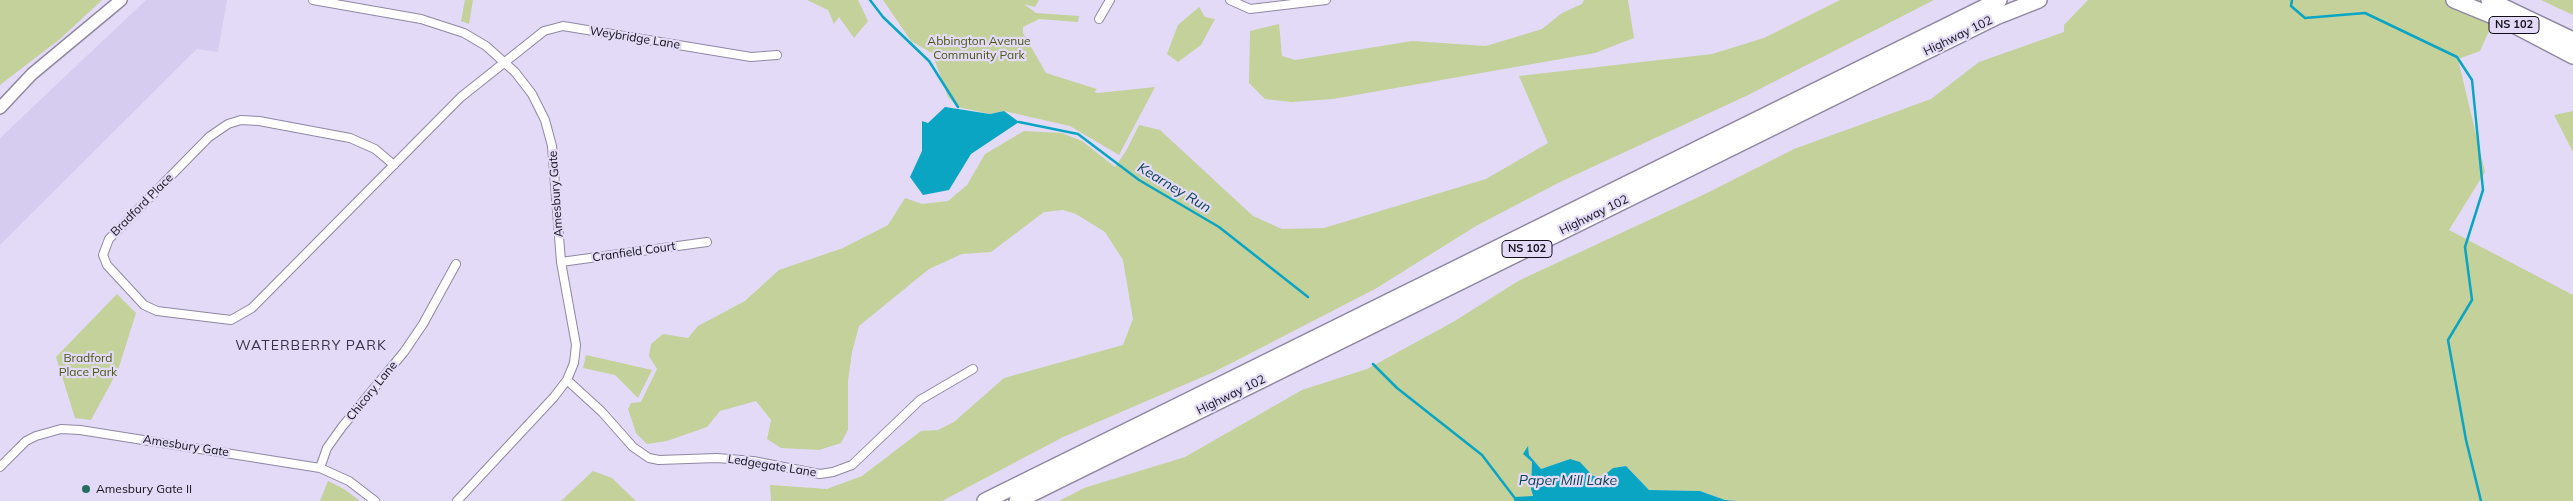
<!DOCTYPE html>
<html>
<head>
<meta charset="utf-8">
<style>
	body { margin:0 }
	canvas { display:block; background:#e2daf7 }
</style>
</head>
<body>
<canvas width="2573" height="501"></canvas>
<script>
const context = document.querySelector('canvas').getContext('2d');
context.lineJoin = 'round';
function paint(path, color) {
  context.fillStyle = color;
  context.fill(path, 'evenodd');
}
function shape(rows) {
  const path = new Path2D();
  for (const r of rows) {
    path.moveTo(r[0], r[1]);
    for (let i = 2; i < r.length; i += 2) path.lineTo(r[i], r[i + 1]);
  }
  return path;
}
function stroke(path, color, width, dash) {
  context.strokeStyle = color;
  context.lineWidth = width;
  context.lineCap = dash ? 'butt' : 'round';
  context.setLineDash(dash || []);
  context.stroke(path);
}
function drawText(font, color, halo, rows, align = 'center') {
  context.font = font + ' Mulish,sans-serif';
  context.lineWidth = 4.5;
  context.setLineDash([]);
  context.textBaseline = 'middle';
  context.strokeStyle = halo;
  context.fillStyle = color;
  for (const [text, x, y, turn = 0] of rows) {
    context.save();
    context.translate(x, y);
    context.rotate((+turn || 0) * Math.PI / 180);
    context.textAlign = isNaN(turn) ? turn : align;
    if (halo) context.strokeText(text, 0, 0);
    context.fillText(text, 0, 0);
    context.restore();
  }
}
paint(shape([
	[146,0,227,0,218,52,197,49,0,245,0,138]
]), '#d6ccef');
paint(shape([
	[0,0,102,0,60,39,0,85],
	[465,0,473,0,469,24,461,21],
	[807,0,858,0,868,21,854,38,839,17,834,24,828,10],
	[883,0,1039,0,1035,7,1024,4,1036,13,1079,16,1078,22,1039,19,1023,27,1023,33,1046,73,1097,89,1094,92,1098,93,1155,87,1119,155,1070,126,1004,111,990,114,958,107,948,97,932,53,911,41],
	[1584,0,1628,0,1634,38,1595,53,1333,99,1292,102,1265,99,1249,83,1250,31,1279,24,1282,56,1295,60,1412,41,1486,46,1542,29,1562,13,1582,4],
	[1840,0,1934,0,1746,96,1560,182,1476,226,1375,289,1214,372,1063,437,942,501,771,501,770,485,827,489,862,476,921,431,938,430,954,422,1004,378,1123,345,1133,319,1123,260,1105,232,1076,214,1063,210,1044,212,991,252,962,254,929,269,859,326,852,352,848,381,848,430,841,443,819,450,781,448,767,439,771,420,756,401,720,411,707,427,667,441,647,444,636,433,628,409,631,403,641,402,657,369,649,356,651,344,663,334,688,338,698,326,745,301,779,270,843,248,888,225,905,198,922,204,948,201,967,185,985,154,1024,131,1062,133,1082,141,1115,167,1126,151,1139,125,1160,130,1253,216,1282,229,1324,228,1486,179,1548,143,1519,76,1712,54,1764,38],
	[2088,0,2503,0,2480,51,2458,59,2485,172,2449,230,2573,295,2573,501,1736,501,1725,500,1700,491,1649,490,1626,466,1613,468,1602,477,1593,476,1570,459,1541,469,1529,455,1528,447,1526,457,1532,462,1531,489,1533,497,1514,497,1514,501,1059,501,1084,488,1185,457,1302,390,1367,369,1453,322,1520,280,1705,194,1794,149,1931,99,1979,62,2064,32,2064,25],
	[2541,0,2573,0,2573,15],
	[1199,7,1205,17,1215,19,1201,45,1178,62,1167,54,1178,25],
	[2573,111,2573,152,2554,115],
	[117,294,136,313,118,370,91,420,75,418,56,357],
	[586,355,652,370,638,398,615,375,583,368],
	[593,471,612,478,636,501,561,501],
	[328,481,344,489,360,501,320,501]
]), '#c4d19a');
paint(shape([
	[945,107,990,114,1004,111,1019,122,971,154,949,190,923,195,910,177,922,151,922,121,928,123],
	[1528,446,1529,455,1541,469,1570,459,1580,462,1593,476,1602,477,1613,468,1626,466,1649,490,1700,491,1725,500,1736,501,1514,501,1514,497,1533,496,1531,489,1532,462,1523,454]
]), '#0ba5c4');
stroke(shape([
	[870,0,883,17,929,61,958,107],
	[2292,0,2291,6,2305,18,2365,13,2457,57,2472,80,2483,190,2465,247,2472,300,2448,340,2466,440,2481,501],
	[1019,122,1078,134,1139,180,1219,227,1308,297],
	[1373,364,1397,388,1482,455,1514,497]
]), '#0ba5c4', 2.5);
const street = shape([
	[313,0,421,19,464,33,486,46,515,72,532,94,545,120,552,146,561,262,576,345,574,363,567,380,554,397,457,501],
	[1230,0,1250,9,1326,0],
	[1099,19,1110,0],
	[394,165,375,149,350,138,259,121,241,120,228,124,209,137,109,239,103,255,107,265,144,305,157,311,231,320,252,308,461,97,544,31,563,26,751,57,777,55],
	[561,262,707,242],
	[567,380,602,412,633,447,649,458,659,460,717,458,753,461,820,474,833,472,852,465,920,400,973,369],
	[0,467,26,441,36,436,61,429,80,430,320,468,349,481,375,501],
	[320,468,327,448,342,427,404,352,423,324,456,264]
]);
const secondary = shape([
	[0,108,32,74,121,0]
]);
const highway = shape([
	[2454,0,2510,23,2573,56],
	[2489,0,2573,40],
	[985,501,1999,0],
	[1017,501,1996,17,2039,0]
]);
stroke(street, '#9088a3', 10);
stroke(secondary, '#9088a3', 14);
stroke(highway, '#9088a3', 18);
stroke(street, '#fff', 8);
stroke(secondary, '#fff', 11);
stroke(highway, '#fff', 15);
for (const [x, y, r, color] of [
	[86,489,5,"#256c63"]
]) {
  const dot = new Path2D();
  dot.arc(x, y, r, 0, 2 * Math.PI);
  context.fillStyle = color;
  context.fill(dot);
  stroke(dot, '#e2daf7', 2);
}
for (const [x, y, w] of [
	[2514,25,50],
	[1527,249,50]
]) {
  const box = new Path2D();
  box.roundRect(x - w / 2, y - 8.5, w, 17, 4);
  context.fillStyle = '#e2daf7';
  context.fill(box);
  stroke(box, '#13101a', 1);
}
drawText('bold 11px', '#13101a', null, [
	["NS 102",2514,25],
	["NS 102",1527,249]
]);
drawText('12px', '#13101a', '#e2daf7', [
	["Highway 102",1958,36,-26],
	["Weybridge Lane",635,38,9],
	["Amesbury Gate",556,194,-94],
	["Bradford Place",142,205,-45],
	["Highway 102",1594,215,-26],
	["Cranfield Court",634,252,-8],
	["Chicory Lane",372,391,-51],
	["Highway 102",1231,395,-26],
	["Amesbury Gate",186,446,9],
	["Ledgegate Lane",772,466,9]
]);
drawText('12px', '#4c5715', '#e2daf7', [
	["Abbington Avenue",979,41],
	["Community Park",979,55],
	["Bradford",88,358],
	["Place Park",88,372]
]);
drawText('12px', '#13101a', '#e2daf7', [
	["Amesbury Gate II",96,489]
], 'left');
drawText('italic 14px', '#0b4451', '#e2daf7', [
	["Kearney Run",1174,188,31],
	["Paper Mill Lake",1568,481]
]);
context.letterSpacing = '1px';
drawText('14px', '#3a3349', '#e2daf7', [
	["WATERBERRY PARK",311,346]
]);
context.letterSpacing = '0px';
</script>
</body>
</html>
